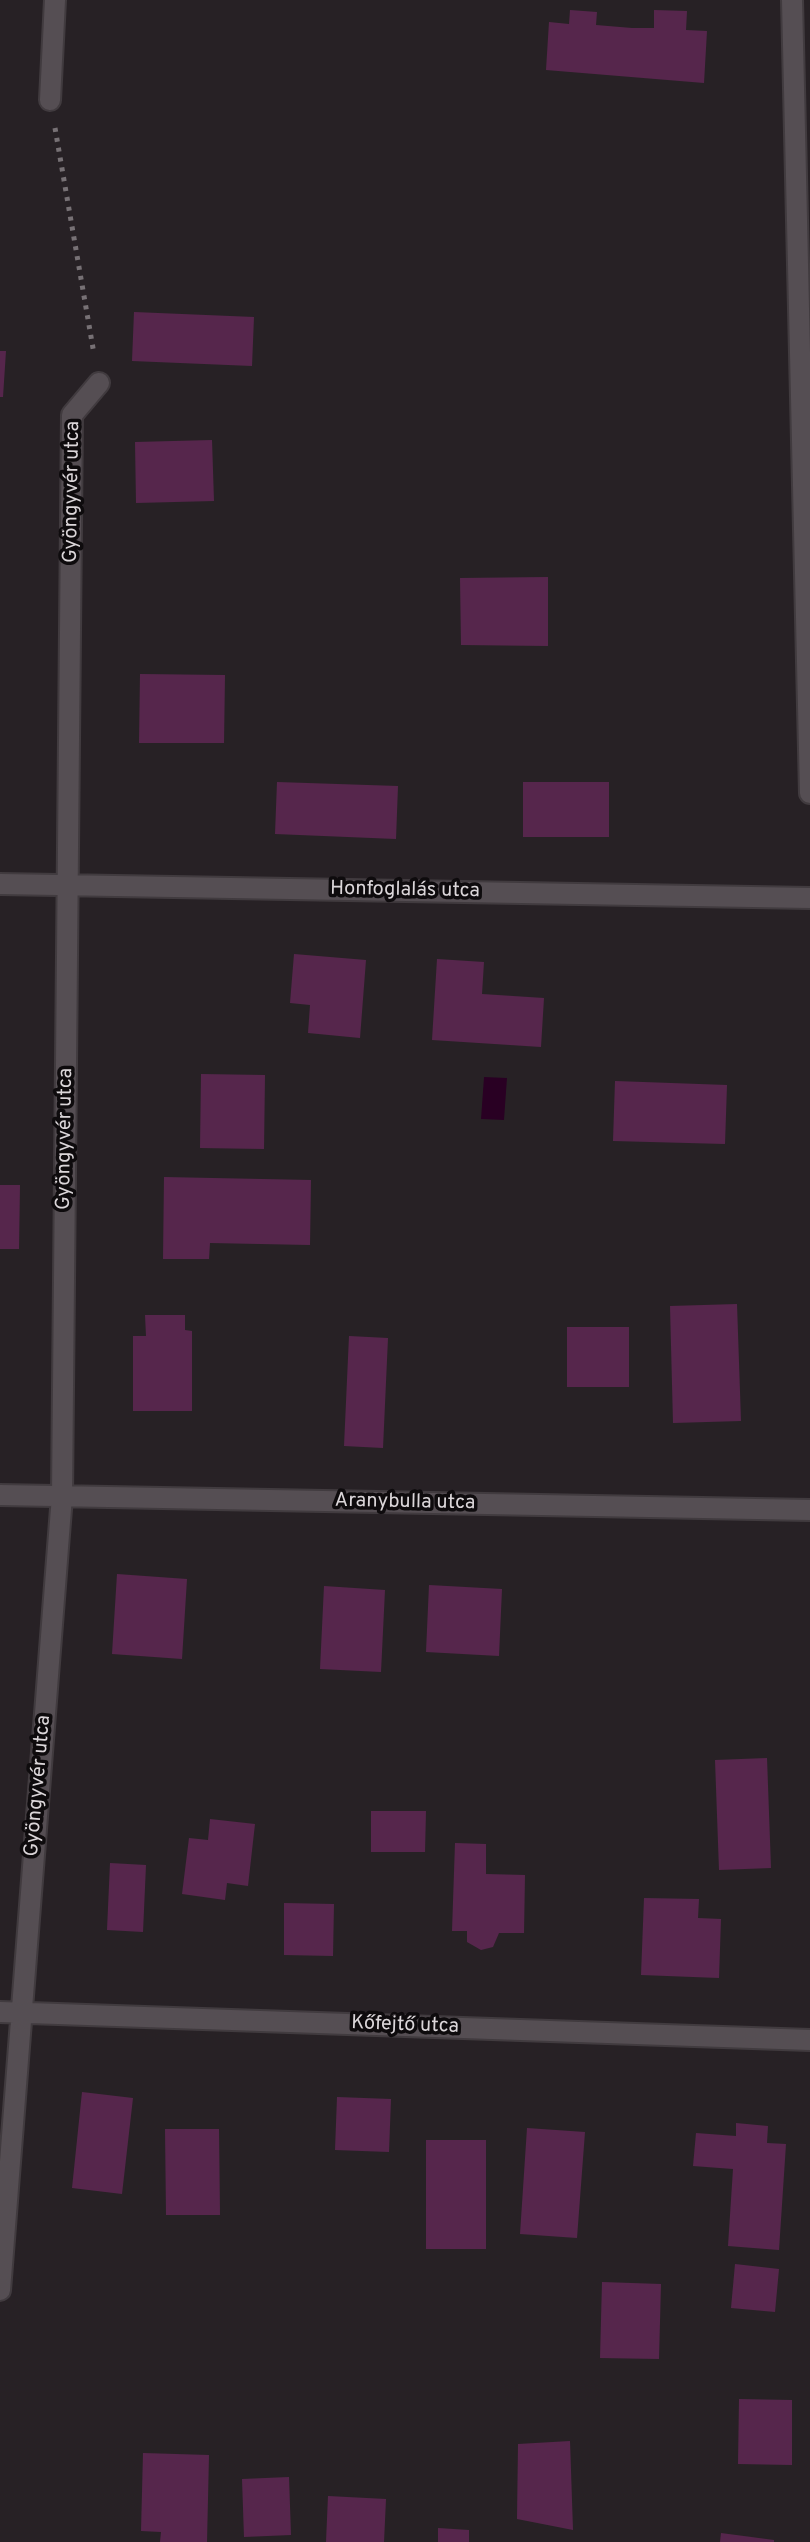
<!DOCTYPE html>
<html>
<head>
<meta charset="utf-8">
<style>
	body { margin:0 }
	canvas { display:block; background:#272125 }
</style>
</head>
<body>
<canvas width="810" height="2542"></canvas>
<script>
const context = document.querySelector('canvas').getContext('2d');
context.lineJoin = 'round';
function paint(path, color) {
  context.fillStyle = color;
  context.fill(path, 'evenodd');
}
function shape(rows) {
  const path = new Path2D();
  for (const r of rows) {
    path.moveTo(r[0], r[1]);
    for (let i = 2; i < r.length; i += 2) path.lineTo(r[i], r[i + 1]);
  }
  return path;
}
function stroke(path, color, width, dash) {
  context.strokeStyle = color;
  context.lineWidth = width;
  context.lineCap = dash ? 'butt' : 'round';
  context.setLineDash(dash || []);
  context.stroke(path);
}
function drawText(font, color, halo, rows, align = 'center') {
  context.font = font + ' Overpass,sans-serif';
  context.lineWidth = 7;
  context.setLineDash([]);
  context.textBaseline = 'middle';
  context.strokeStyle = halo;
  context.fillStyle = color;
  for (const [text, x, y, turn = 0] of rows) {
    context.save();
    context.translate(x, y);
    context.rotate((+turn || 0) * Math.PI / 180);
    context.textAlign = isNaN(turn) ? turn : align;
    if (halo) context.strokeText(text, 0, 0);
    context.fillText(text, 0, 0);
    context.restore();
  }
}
paint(shape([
	[484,1077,507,1078,504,1120,481,1119]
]), '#290023');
paint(shape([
	[570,10,597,12,596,25,632,28,654,28,654,10,687,11,686,30,707,31,704,83,546,70,549,22,569,24],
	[134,312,254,317,252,366,132,361],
	[0,351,6,351,3,397,0,397],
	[212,440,214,501,136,503,135,442],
	[548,577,548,646,461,645,460,578],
	[140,674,225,675,224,743,139,743],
	[277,782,398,786,396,839,275,834],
	[523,782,609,782,609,837,523,837],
	[294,954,366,960,360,1038,308,1033,310,1005,290,1003],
	[437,959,484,962,482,994,544,998,541,1047,432,1040],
	[201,1074,265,1075,264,1149,200,1148],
	[615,1081,727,1085,725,1144,613,1141],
	[164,1177,311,1180,310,1245,210,1243,209,1259,163,1259],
	[0,1185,20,1185,19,1249,0,1249],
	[737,1304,741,1421,673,1423,670,1306],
	[145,1315,185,1315,185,1330,192,1331,192,1411,133,1411,133,1336,146,1336],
	[567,1327,629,1327,629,1387,567,1387],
	[349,1336,388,1338,383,1448,344,1446],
	[117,1574,187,1579,182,1659,112,1654],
	[429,1585,502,1589,499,1656,426,1652],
	[324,1586,385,1590,381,1672,320,1669],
	[767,1758,771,1868,719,1870,715,1760],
	[371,1811,426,1811,425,1852,371,1852],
	[210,1819,255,1824,248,1886,227,1883,225,1900,182,1894,189,1838,208,1840],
	[455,1843,486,1844,486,1874,525,1875,524,1933,499,1933,493,1947,481,1950,467,1942,467,1931,452,1931],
	[110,1863,146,1865,143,1932,107,1930],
	[644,1898,699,1899,698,1918,721,1919,719,1978,641,1975],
	[284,1903,334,1904,333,1956,284,1955],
	[82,2092,133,2098,122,2194,72,2188],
	[337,2097,391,2099,389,2152,335,2150],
	[736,2123,768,2126,767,2143,786,2144,779,2250,728,2246,733,2169,693,2166,696,2133,736,2136],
	[527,2128,585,2132,577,2238,520,2234],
	[165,2129,219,2129,220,2215,166,2215],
	[426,2140,486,2140,486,2249,426,2249],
	[735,2264,779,2269,775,2312,731,2308],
	[602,2282,661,2284,659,2359,600,2358],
	[739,2399,792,2400,792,2465,738,2464],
	[570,2441,573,2530,517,2519,518,2444],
	[143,2453,209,2455,207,2542,160,2542,161,2532,141,2531],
	[289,2477,291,2535,244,2537,242,2479],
	[328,2496,386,2499,384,2542,326,2542],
	[438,2528,469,2530,469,2542,438,2542],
	[721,2533,774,2540,774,2542,720,2542]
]), '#56264c');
const minor = shape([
	[792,0,810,793],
	[50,100,55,0],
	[0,884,810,898],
	[0,1495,810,1510],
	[0,2012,810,2040],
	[0,2290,62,1496,72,415,99,383]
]);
stroke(minor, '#413b3f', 24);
stroke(shape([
	[55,128,94,354]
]), '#777175', 5, [4, 6]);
stroke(minor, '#554e53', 20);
drawText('20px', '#dbd6d9', '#0e0b0d', [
	["Gyöngyvér utca",73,492,-89],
	["Honfoglalás utca",405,891,1],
	["Gyöngyvér utca",66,1139,-89],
	["Aranybulla utca",405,1503,1],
	["Gyöngyvér utca",39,1786,-85],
	["Kőfejtő utca",405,2026,2]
]);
</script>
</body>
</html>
